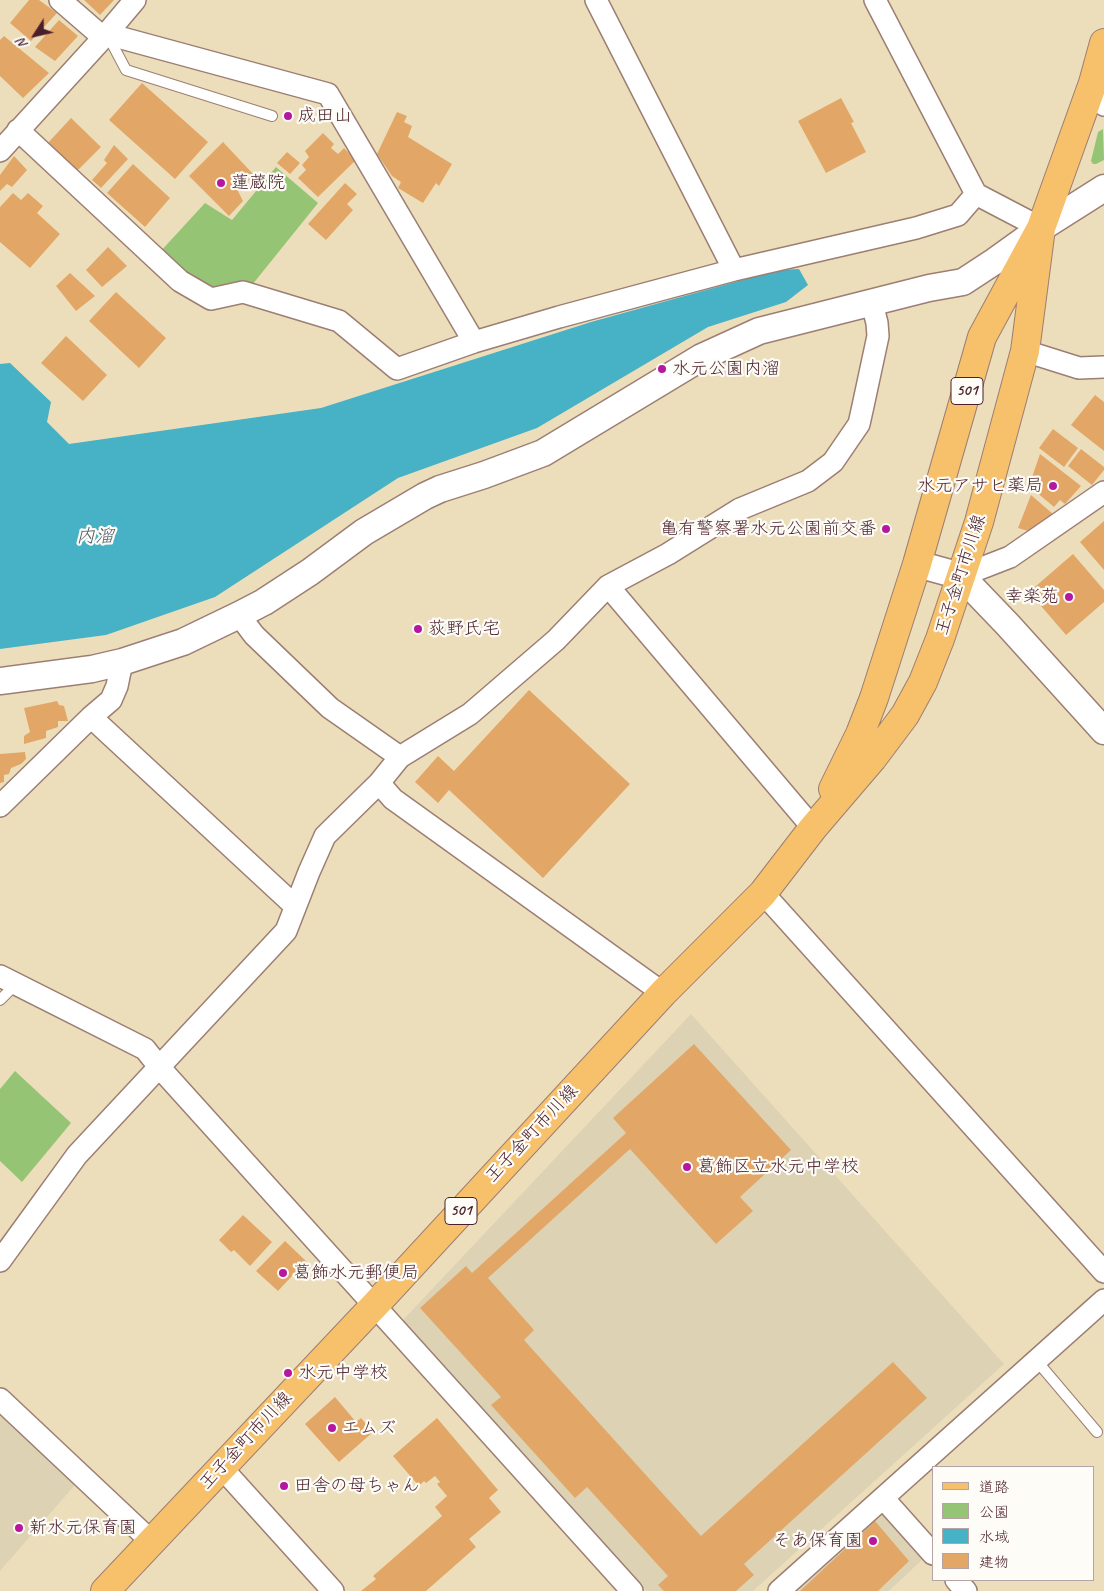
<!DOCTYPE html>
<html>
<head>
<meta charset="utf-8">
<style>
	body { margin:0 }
	#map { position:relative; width:1104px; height:1591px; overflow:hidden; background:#eddebb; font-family:Caveat,"Klee One",sans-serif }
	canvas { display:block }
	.legend { position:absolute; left:932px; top:1466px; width:162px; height:115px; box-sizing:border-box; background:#fdfcf7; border:1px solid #b5a4a5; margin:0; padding:6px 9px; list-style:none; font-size:15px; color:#4a1f2b }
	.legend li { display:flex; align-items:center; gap:10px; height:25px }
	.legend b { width:25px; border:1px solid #b5a4a5 }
	.north { position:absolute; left:10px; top:10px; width:50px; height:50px; -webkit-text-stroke:4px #fdfcf7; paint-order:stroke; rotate:235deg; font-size:14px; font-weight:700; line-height:20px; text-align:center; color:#4a1f2b }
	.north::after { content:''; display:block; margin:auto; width:18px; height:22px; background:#4a1f2b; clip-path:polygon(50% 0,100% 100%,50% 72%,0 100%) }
</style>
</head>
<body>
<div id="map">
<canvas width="1104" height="1591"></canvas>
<ul class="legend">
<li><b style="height:6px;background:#f7c06b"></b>道路</li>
<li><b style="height:14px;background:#95c574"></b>公園</li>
<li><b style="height:14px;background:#47b1c5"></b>水域</li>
<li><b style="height:14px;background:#e2a767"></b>建物</li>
</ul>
<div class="north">N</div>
</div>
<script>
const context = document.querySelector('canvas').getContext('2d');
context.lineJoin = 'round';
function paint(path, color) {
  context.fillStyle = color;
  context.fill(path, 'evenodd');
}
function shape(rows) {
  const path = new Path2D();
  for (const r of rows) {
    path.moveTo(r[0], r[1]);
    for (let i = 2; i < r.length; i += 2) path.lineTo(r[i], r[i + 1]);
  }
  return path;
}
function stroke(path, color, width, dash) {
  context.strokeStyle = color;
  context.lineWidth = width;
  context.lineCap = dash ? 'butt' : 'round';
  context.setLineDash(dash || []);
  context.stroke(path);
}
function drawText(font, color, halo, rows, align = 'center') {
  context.font = font + ' Caveat,"Klee One",sans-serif';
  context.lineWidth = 4.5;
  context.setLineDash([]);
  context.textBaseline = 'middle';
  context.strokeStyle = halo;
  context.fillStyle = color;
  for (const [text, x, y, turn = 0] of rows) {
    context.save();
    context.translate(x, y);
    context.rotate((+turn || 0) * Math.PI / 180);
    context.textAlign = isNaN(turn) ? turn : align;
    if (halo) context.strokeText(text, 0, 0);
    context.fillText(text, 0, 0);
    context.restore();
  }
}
paint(shape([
	[691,1014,1004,1364,753,1591,646,1591,402,1321],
	[0,1411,75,1485,0,1571],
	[881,1508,924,1558,889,1591,791,1591]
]), '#ddd3b4');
paint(shape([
	[1103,129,1104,160,1096,164,1093,164,1091,161,1098,132],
	[276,167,318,203,252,285,218,291,185,277,159,253,205,203,232,220],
	[15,1071,71,1123,22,1182,0,1161,0,1089]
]), '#95c574');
paint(shape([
	[799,269,808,285,786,302,708,327,537,428,398,478,215,597,106,635,0,649,0,364,10,363,51,402,47,422,69,444,321,408,591,322,778,270]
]), '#47b1c5');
paint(shape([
	[29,0,39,0,57,13,31,41,10,23],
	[84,0,114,0,100,15],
	[59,20,78,36,55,61,35,47],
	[4,36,49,73,23,98,0,76,0,40],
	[142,83,208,142,175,179,109,120],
	[841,98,854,122,851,123,866,152,826,173,798,121],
	[397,112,407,116,404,122,412,126,408,137,452,164,439,186,436,183,423,203,398,188,401,182,392,176,377,154],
	[71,118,101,147,76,172,47,144],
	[323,133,334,144,331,148,338,154,344,148,356,160,318,197,298,178,306,170,302,165,309,157,305,151],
	[223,142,254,175,238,191,243,201,229,216,189,176],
	[114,145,128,159,101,188,92,180,107,163,104,160],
	[287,152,300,163,290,174,277,163],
	[14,156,27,170,12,187,7,184,0,191,0,175],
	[133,164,170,198,145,227,107,193],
	[345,183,357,194,347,204,353,210,326,240,308,224],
	[13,193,21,200,28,193,43,206,37,213,60,234,30,268,0,242,0,207],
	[108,247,127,266,102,287,86,270],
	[70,273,95,296,76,311,56,286],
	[116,292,166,338,139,368,89,321],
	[66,336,107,375,83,401,41,363],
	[1095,395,1104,402,1104,451,1071,425],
	[1053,429,1078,448,1064,467,1039,448],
	[1081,449,1104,467,1104,470,1092,485,1068,466],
	[1040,454,1081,486,1065,504,1060,500,1054,507,1029,486],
	[1031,495,1053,514,1028,531,1018,528],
	[1104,521,1104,570,1080,542],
	[1073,554,1104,590,1104,602,1066,635,1029,592],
	[529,690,630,784,543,878,449,790,438,803,415,782,438,756,454,771],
	[57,701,59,705,64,706,68,721,58,721,58,727,46,731,46,738,24,744,24,736,30,732,24,708],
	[25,752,26,759,21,764,11,768,9,774,4,775,4,782,0,783,0,754],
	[694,1044,791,1150,740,1197,753,1211,716,1244,630,1149,488,1278,534,1330,524,1340,701,1536,893,1362,927,1398,744,1564,754,1575,736,1591,664,1591,658,1585,668,1576,587,1487,575,1498,491,1405,501,1397,420,1308,466,1266,472,1273,626,1133,613,1118],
	[243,1215,272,1242,250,1266,234,1250,231,1252,219,1240],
	[285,1241,306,1261,278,1291,256,1271],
	[335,1397,356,1422,361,1418,373,1432,339,1462,305,1424],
	[437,1418,498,1490,489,1498,501,1512,469,1539,476,1547,426,1591,361,1591,376,1579,373,1576,442,1516,435,1507,447,1496,437,1484,440,1482,435,1476,426,1483,424,1481,419,1486,393,1456],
	[875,1521,909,1561,878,1591,800,1591]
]), '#e2a767');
const service = shape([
	[108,36,126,70,272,116],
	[0,1000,16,984],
	[1036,1360,1097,1432]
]);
const minor = shape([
	[60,0,98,33,107,34,328,94,474,342],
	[596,0,734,270],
	[1093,83,1104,105],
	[18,130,180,281,211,299,243,292,339,321,397,369,474,342,559,317,734,270,916,228,958,215,976,194,875,0],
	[0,151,103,38,135,0],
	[976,194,1041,228],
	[1025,351,1079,368,1104,367],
	[961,576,1010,557,1104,492],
	[608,586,813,828],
	[239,615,254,635,330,708,400,757],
	[91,717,295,906],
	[379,783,393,799,663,993],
	[0,806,91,717,111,700,117,686,122,662],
	[763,893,1104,1272],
	[0,976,145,1049,160,1068,632,1591],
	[0,1261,77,1155,286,931,309,872,325,836,379,783,400,757,470,714,556,640,608,586,668,554,740,509,808,481,833,462,859,424,863,406,878,336,877,323,872,303],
	[0,1399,152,1542],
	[221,1467,333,1591],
	[883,1498,933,1554],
	[956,1580,966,1591],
	[779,1591,1104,1300]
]);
const tertiary = shape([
	[917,564,961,576,1008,625,1104,731],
	[0,681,92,669,122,662,183,642,239,615,264,602,310,572,364,532,425,496,440,489,484,475,543,453,702,357,759,331,929,288,963,282,995,261,1041,228,1104,188]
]);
const primary = shape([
	[833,789,860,734,874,698,917,564,982,337,1041,228,1093,83,1104,43],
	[105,1591,375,1305,663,993,763,893,813,828,872,759,905,715,923,682,940,639,979,522,1025,351,1041,228]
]);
stroke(service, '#9c7e73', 12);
stroke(minor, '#9c7e73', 24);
stroke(tertiary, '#9c7e73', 29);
stroke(primary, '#9c7e73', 30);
stroke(service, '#fff', 10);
stroke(minor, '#fff', 21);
stroke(tertiary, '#fff', 26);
stroke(primary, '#f7c06b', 28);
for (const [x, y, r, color] of [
	[288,116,5,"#b5179e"],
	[221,183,5,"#b5179e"],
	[662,369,5,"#b5179e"],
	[1053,486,5,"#b5179e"],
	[886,529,5,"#b5179e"],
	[1069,597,5,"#b5179e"],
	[418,629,5,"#b5179e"],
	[687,1167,5,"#b5179e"],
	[283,1273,5,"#b5179e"],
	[288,1373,5,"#b5179e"],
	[332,1428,5,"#b5179e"],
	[284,1486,5,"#b5179e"],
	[19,1528,5,"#b5179e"],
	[873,1541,5,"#b5179e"]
]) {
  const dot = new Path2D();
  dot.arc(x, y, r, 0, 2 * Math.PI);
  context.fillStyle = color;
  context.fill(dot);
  stroke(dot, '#fdfcf7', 2);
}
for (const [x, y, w] of [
	[967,391,32],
	[461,1211,32]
]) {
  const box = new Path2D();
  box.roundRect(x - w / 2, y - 13.5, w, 27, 4);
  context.fillStyle = '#fdfcf7';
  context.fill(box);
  stroke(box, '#4a1f2b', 1);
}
drawText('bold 16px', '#4a1f2b', null, [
	["501",967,391],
	["501",461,1211]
]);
drawText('18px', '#4a1f2b', '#fdfcf7', [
	["成田山",298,116],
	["蓮蔵院",231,183],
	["水元公園内溜",672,369],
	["水元アサヒ薬局",1043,486,"right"],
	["亀有警察署水元公園前交番",876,529,"right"],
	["幸楽苑",1059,597,"right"],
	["荻野氏宅",428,629],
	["葛飾区立水元中学校",697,1167],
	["葛飾水元郵便局",293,1273],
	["水元中学校",298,1373],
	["エムズ",342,1428],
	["田舎の母ちゃん",294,1486],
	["新水元保育園",29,1528],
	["そあ保育園",863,1541,"right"]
], 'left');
drawText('18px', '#4a1f2b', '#fdfcf7', [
	["王子金町市川線",961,575,-72],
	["王子金町市川線",532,1134,-47],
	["王子金町市川線",246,1441,-47]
]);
drawText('italic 19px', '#495969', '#fdfcf7', [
	["内溜",95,537]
]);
</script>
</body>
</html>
